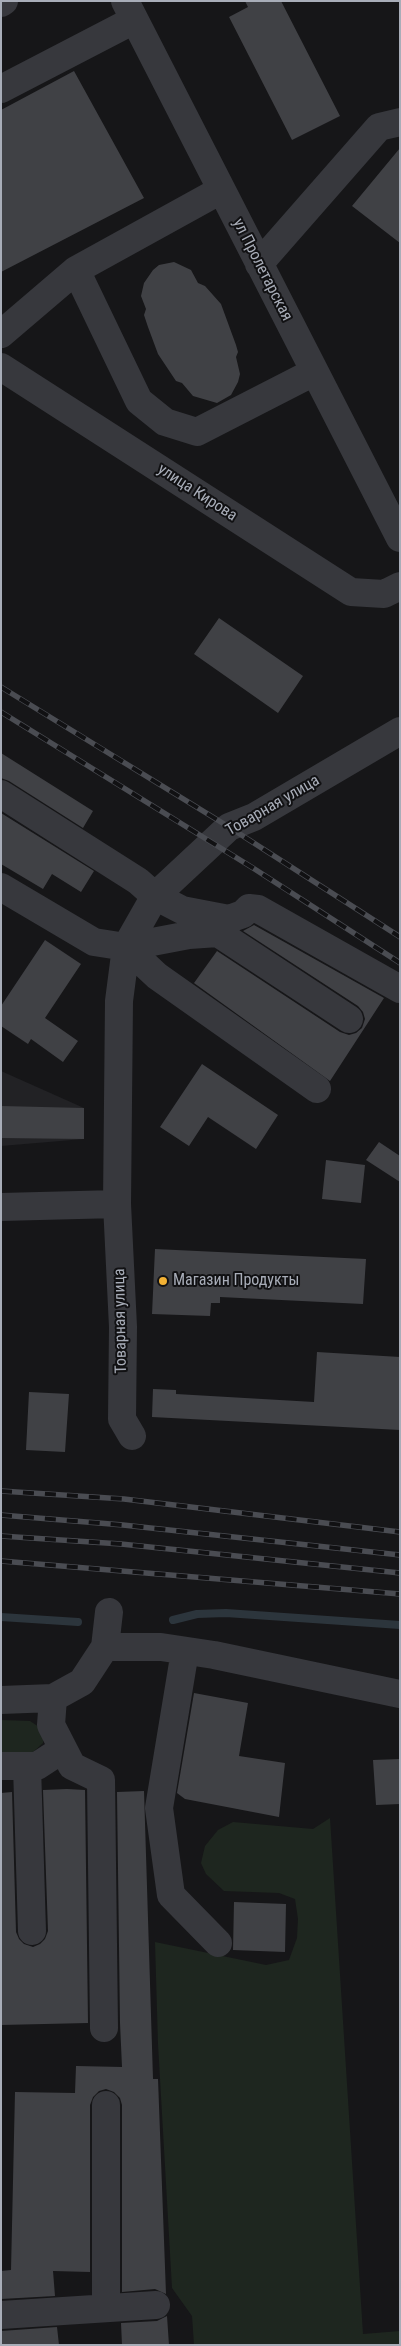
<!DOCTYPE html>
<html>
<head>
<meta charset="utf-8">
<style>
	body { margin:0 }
	#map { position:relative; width:401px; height:2346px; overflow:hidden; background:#161618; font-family:"Roboto Condensed",sans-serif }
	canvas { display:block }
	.frame { position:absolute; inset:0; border:2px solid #a8adb8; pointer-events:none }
</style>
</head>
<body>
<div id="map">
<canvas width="401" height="2346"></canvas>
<div class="frame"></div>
</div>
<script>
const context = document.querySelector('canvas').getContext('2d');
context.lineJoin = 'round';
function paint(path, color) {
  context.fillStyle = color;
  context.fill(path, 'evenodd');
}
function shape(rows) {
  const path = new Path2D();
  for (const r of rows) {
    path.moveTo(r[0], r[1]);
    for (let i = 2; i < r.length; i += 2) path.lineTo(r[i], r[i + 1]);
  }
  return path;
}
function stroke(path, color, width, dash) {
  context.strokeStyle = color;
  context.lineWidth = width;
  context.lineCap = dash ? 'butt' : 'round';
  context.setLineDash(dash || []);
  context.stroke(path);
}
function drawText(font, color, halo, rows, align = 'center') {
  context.font = font + ' "Roboto Condensed",sans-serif';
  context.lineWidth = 4;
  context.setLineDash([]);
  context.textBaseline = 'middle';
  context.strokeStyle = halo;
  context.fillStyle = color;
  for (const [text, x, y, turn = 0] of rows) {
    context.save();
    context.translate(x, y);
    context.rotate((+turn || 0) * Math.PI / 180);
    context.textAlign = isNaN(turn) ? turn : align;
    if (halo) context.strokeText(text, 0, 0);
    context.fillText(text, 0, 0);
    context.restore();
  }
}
paint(shape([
	[1,1071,84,1108,84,1139,1,1146]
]), '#222225');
paint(shape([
	[1,1720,30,1721,39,1727,44,1733,43,1743,32,1753,1,1752],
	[330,1818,363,2334,400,2331,400,2345,194,2345,192,2316,172,2288,158,2044,155,1942,266,1965,289,1960,297,1938,298,1919,295,1899,279,1893,224,1891,206,1874,201,1863,205,1846,218,1830,233,1822,313,1829]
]), '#1e261f');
stroke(shape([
	[1,1617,78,1622],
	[173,1620,197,1614,226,1613,400,1625]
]), '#2c353c', 8);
paint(shape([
	[245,1,281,1,340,116,292,140,229,17,248,7],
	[74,71,144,198,1,272,1,110],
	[400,148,400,243,352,206],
	[174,262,191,270,198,283,205,286,221,304,236,345,238,352,236,357,240,374,238,382,231,395,217,403,193,396,182,383,176,381,158,354,148,327,144,315,146,309,141,296,144,283,153,270,159,265],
	[219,618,303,676,278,713,194,654],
	[1,753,93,811,83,828,9,781,1,778],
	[1,813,94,871,81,892,52,874,43,889,1,864],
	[254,925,384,998,330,1081,194,983,217,951,340,1032,349,1035,356,1033,362,1028,365,1019,363,1012,358,1006,243,931],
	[45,940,81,964,45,1018,78,1041,63,1062,31,1039,28,1044,1,1026,1,1006],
	[202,1064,278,1115,256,1149,208,1117,189,1146,160,1127],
	[1,1106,84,1108,84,1139,1,1138],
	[379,1142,400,1156,400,1182,366,1160],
	[326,1160,365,1165,361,1203,322,1199],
	[155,1249,366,1259,363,1304,220,1297,220,1303,211,1303,210,1316,152,1314],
	[317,1352,400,1357,400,1430,152,1417,153,1389,176,1390,176,1394,314,1402],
	[29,1392,69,1394,65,1452,26,1450],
	[194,1693,248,1703,239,1756,285,1763,279,1817,185,1799,177,1793],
	[400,1759,400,1804,376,1805,373,1760],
	[67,1789,85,1790,88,2023,1,2025,1,1793,12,1792,16,1932,19,1939,24,1944,33,1947,40,1944,45,1939,48,1931,43,1790],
	[144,1791,153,2079,158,2079,166,2294,155,2289,122,2292,122,2105,120,2098,114,2092,106,2089,99,2091,93,2097,90,2105,90,2272,53,2271,55,2296,1,2299,1,2271,11,2270,15,2092,75,2093,76,2066,122,2067,120,2023,117,1792],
	[234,1902,286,1904,285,1952,233,1950],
	[167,2316,169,2345,122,2345,121,2323,157,2321],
	[57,2327,59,2345,1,2345,1,2331]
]), '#404145');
stroke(shape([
	[125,1,400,538],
	[1,3,4,1],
	[1,89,134,20],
	[259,264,379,127,400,122],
	[76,270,139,401,165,422,197,432,314,372],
	[1,334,76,270,221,190],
	[1,367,351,592,384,594,400,586],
	[1,794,138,881,155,896,182,910,229,919,243,914,249,908,258,909,400,989],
	[1,887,94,942,126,947,189,935,218,933,349,1019],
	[126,947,157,976,317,1089],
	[1,1207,117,1204],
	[132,1436,122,1419,123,1327,117,1204,119,1001,126,947,155,896,229,827,254,817,400,731],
	[105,1647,161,1647,214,1655,400,1694],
	[185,1651,159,1808,171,1895,218,1943],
	[53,1698,51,1725,72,1766,101,1780,104,2028],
	[1,1700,53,1698,82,1682,105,1647,109,1612],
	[1,1766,37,1766,63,1749],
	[27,1766,32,1931],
	[106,2105,106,2308],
	[1,2315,156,2305]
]), '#37383d', 28);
const rail = shape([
	[1,687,229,827,400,937],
	[1,712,253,868,400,963],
	[1,1491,124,1499,400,1532],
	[1,1515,123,1525,400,1555],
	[1,1536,121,1544,400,1573],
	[1,1561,400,1594]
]);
stroke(rail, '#4a4c52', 5.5);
stroke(rail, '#111113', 4, [11]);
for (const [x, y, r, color] of [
	[163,1281,5,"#f2b134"]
]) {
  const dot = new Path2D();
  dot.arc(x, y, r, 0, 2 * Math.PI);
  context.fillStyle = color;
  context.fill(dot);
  stroke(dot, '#111113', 2);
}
drawText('16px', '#a8adb8', '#111113', [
	["ул Пролетарская",262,270,63],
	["улица Кирова",197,493,33],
	["Товарная улица",273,806,-30],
	["Товарная улица",121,1321,-91]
]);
drawText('16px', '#a8adb8', '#111113', [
	["Магазин Продукты",173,1281]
], 'left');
</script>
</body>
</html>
